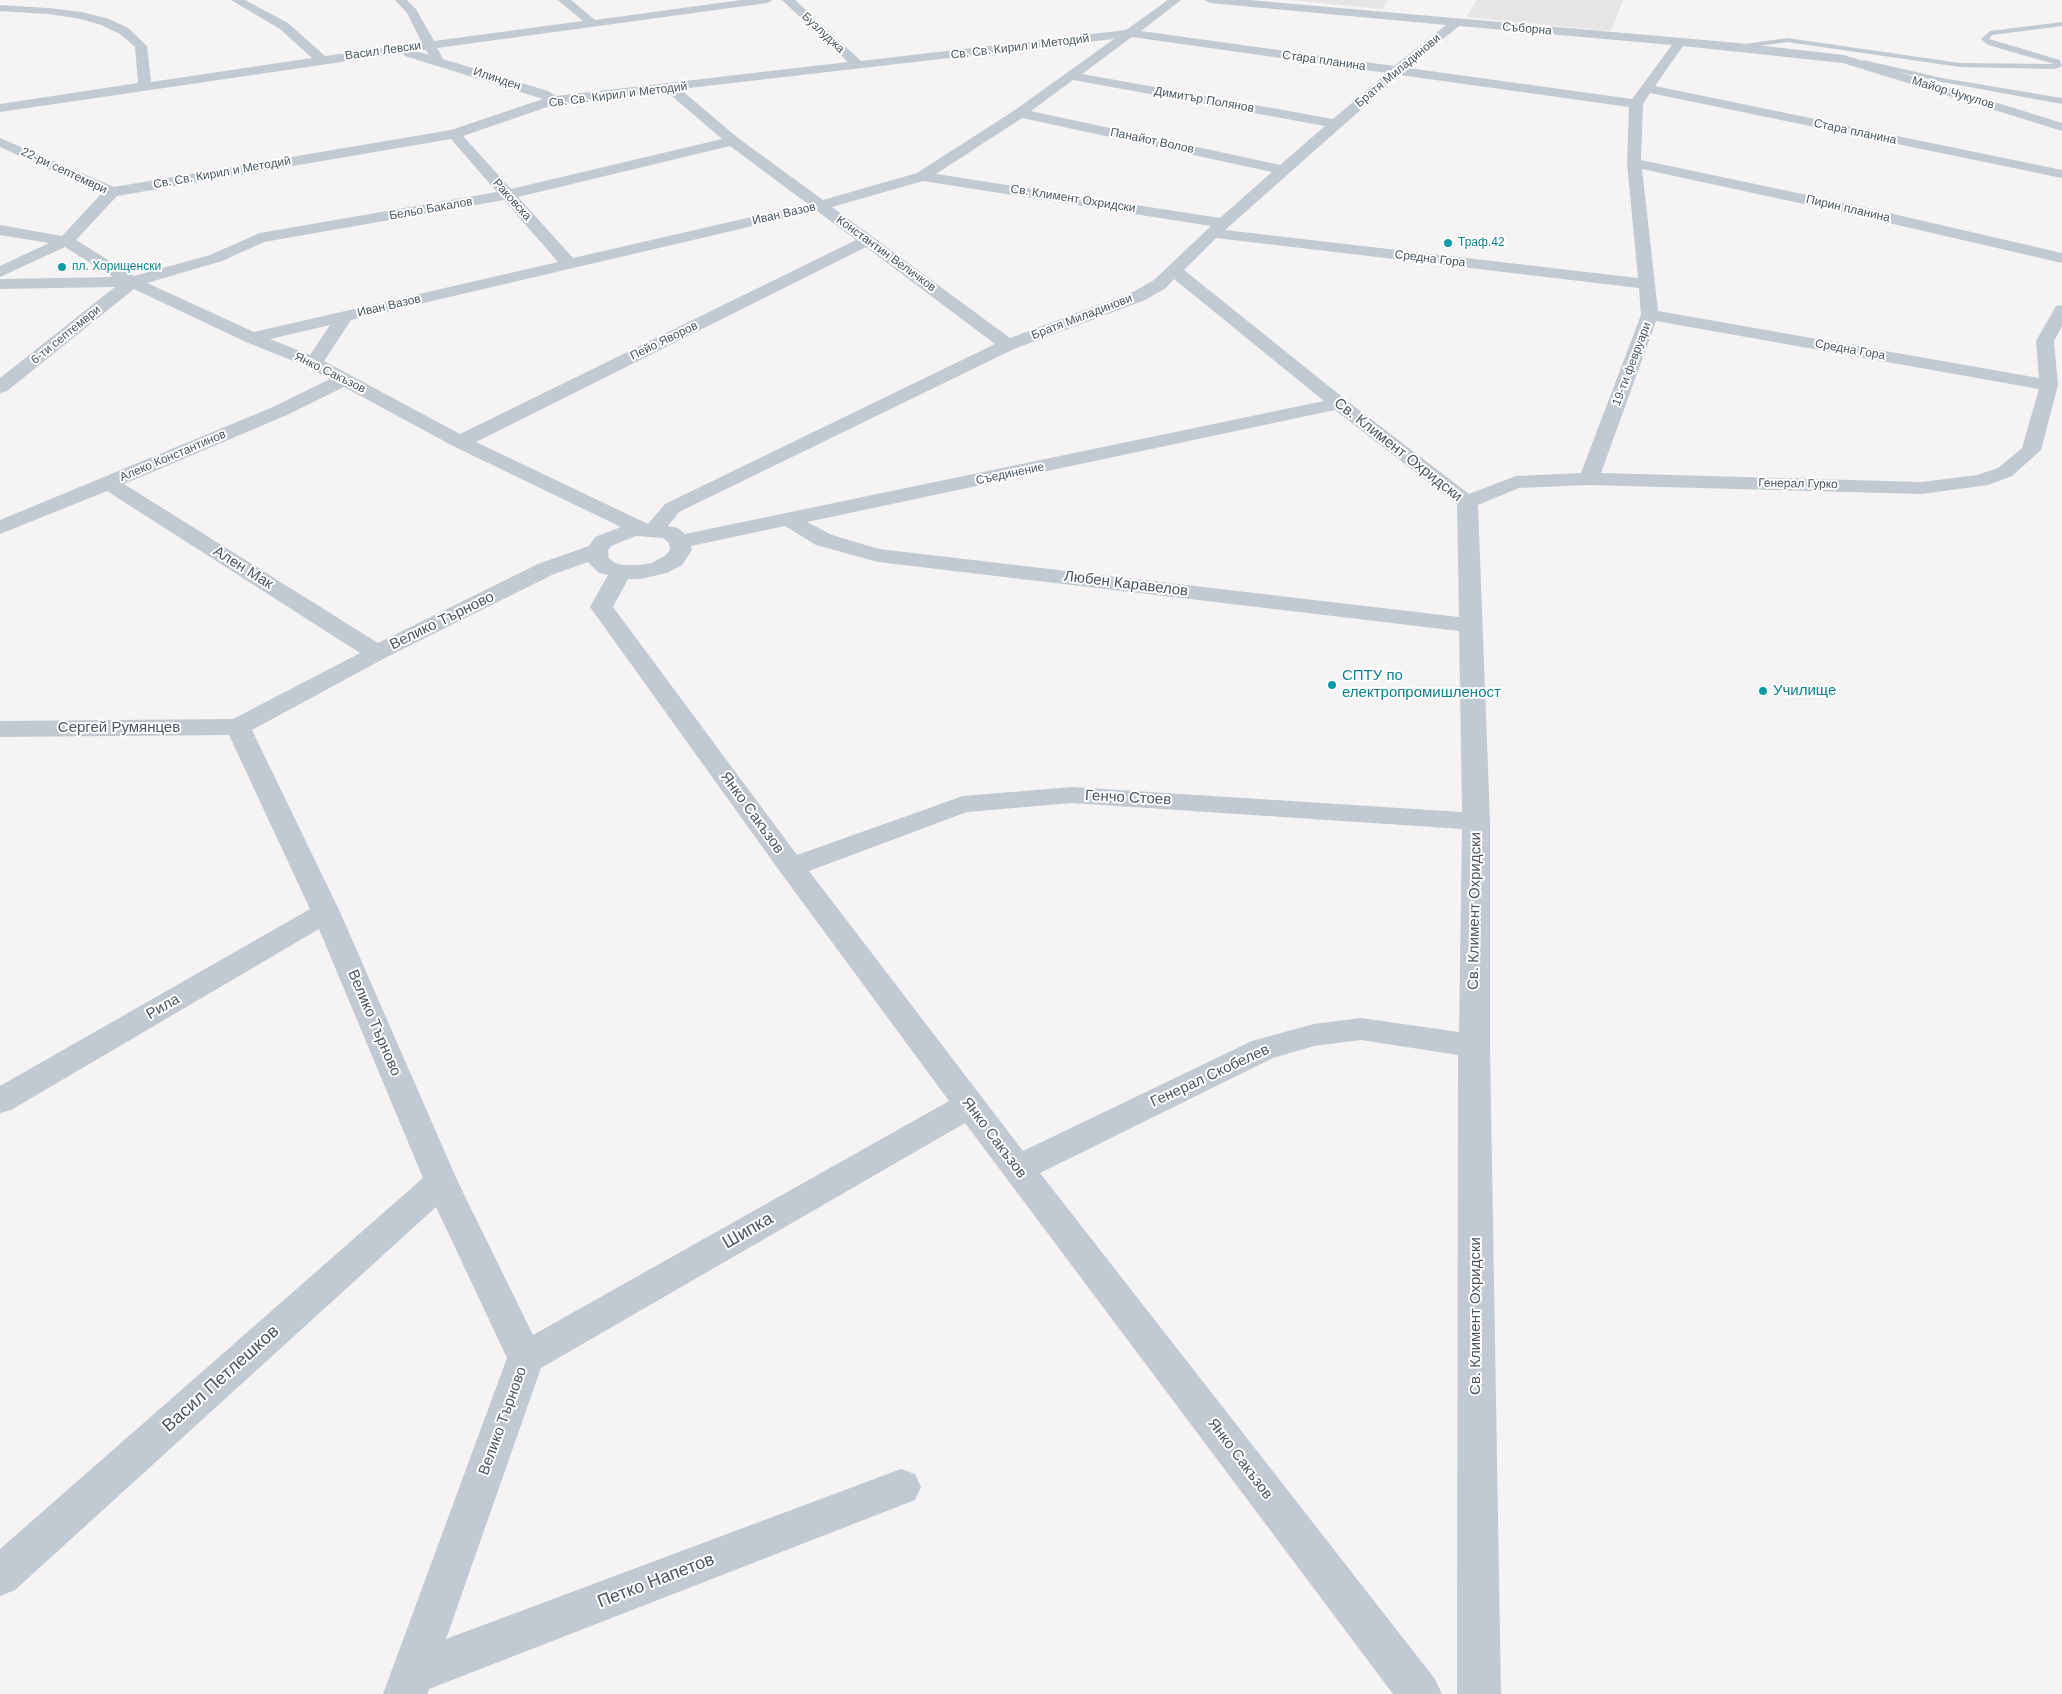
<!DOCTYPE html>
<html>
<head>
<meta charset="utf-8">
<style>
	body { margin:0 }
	canvas { display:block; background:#f5f3f3 }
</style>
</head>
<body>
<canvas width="2062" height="1694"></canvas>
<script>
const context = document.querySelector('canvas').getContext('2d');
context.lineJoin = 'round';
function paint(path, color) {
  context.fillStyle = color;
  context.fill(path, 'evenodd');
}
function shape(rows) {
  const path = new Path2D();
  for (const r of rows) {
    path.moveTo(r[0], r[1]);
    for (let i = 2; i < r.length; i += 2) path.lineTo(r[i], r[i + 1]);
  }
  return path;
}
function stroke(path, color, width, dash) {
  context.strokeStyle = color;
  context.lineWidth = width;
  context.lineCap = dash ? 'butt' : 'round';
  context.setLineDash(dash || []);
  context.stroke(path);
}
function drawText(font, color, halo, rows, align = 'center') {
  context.font = font + ' Helvetica,sans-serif';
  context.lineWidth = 4;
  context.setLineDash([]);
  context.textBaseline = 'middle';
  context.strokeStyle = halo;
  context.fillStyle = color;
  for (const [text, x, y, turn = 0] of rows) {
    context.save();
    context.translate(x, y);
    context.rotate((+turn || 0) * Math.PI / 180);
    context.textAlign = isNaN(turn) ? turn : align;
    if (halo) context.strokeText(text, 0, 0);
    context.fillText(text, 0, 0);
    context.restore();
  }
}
paint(shape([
	[1289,0,1388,0,1382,9],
	[1477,0,1623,0,1611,31,1466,17]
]), '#e6e4e5');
paint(shape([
	[2062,22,2062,26,1992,35,1989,39,2060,60,2062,66,2055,69,1960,67,1787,42,1738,49,1734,47,1738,45,1787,38,1960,63,2054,64,1988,45,1981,39,1990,31,2062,22],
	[1863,60,1942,78,2062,98,2062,104,1942,82,1863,64,1863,60]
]), '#c1cad2');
paint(shape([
	[231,0,245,0,288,23,325,56,422,43,407,13,395,0,407,0,416,9,434,41,583,21,558,0,571,0,595,20,741,0,773,0,767,3,437,48,443,59,548,91,556,96,848,62,782,0,795,0,861,61,1126,30,1168,0,1181,0,1141,31,1394,66,1446,25,1210,3,1204,0,1249,0,1738,43,1844,55,2062,123,2062,131,1843,63,1683,46,1655,86,2062,170,2062,178,1650,93,1643,104,1641,160,1850,204,2062,253,2062,263,1850,214,1642,169,1658,311,2039,378,2036,341,2056,306,2062,305,2062,326,2054,341,2058,385,2041,450,2012,476,1988,485,1922,494,1589,485,1519,488,1478,505,1490,821,1490,1046,1501,1694,1457,1694,1458,1055,1361,1040,1314,1046,1273,1058,1040,1173,1435,1679,1442,1694,1393,1694,965,1123,541,1368,446,1639,901,1469,915,1474,921,1487,915,1500,429,1689,427,1694,383,1694,507,1358,436,1207,15,1590,0,1596,0,1549,423,1178,319,929,11,1110,0,1113,0,1086,310,909,229,735,0,737,0,721,233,719,360,653,107,491,0,534,0,520,273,407,330,379,308,367,246,342,134,289,7,391,0,393,0,378,115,287,0,289,0,279,113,277,65,247,0,277,0,266,49,243,0,235,0,225,62,236,102,193,0,147,0,138,114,187,451,130,543,99,405,56,403,53,0,112,0,104,138,83,135,47,120,34,101,25,81,19,48,14,0,11,0,5,48,8,82,12,109,19,128,28,147,46,151,82,312,58,280,29,231,0],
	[1459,26,1672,45,1632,99,1408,68,1459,26],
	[1132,37,1387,73,1333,119,1082,74,1132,37],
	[1114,39,1015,110,917,173,823,200,738,138,680,89,1114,39],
	[426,50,429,55,416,51,426,50],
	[1400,75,1629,107,1627,163,1638,278,1225,230,1400,75],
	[1073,80,1325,126,1280,165,1031,111,1073,80],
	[666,91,722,139,511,189,463,136,556,104,666,91],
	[1022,118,1272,172,1220,218,936,174,1022,118],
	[451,139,497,192,260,233,210,255,134,276,76,240,117,196,451,139],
	[730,146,808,204,573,258,518,197,730,146],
	[923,181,1211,226,1154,280,1133,292,1010,338,832,207,923,181],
	[504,200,558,262,254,332,147,283,222,261,264,242,504,200],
	[817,211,856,240,460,434,324,361,351,320,817,211],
	[1216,238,1639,288,1641,315,1581,473,1516,476,1469,494,1346,400,1184,270,1216,238],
	[866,247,995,344,665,504,648,524,476,442,866,247],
	[1174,279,1324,401,685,534,678,528,668,526,679,512,1014,349,1145,300,1166,288,1174,279],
	[1656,321,2039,389,2022,448,1998,468,1977,475,1922,482,1601,473,1656,321],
	[330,325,310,355,270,339,330,325],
	[344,387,453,446,621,527,595,537,589,546,538,564,378,643,124,484,287,415,344,387],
	[1335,410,1457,504,1459,617,879,549,832,535,807,522,1335,410],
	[785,526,816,545,878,562,1459,631,1462,812,1072,787,963,796,797,855,613,607,628,579,640,579,667,573,682,565,692,550,691,546,785,526],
	[636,536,663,538,669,543,670,550,666,555,652,563,640,565,622,565,615,563,609,558,608,551,611,546,636,536],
	[588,562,599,573,608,575,590,607,781,873,949,1101,533,1335,458,1182,340,912,252,730,385,658,554,574,588,562],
	[1072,803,1462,829,1459,1032,1361,1018,1314,1024,1263,1038,1252,1041,1023,1151,809,871,967,812,1072,803]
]), '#c1cad2');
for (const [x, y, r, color] of [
	[1448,243,5,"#0f9aa8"],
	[62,267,5,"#0f9aa8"],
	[1332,685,5,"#0f9aa8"],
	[1763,691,5,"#0f9aa8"]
]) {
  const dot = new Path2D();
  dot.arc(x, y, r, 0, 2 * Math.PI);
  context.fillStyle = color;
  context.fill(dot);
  stroke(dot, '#fff', 2);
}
drawText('12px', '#4a5661', '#fff', [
	["Съборна",1527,29,5],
	["Бузлуджа",823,33,43],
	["Св. Св. Кирил и Методий",1020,47,-7],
	["Васил Левски",383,51,-8],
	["Стара планина",1324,61,8],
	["Братя Миладинови",1398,71,-40],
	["Илинден",497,79,18],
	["Майор Чукулов",1953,93,17],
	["Св. Св. Кирил и Методий",618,95,-7],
	["Димитър Полянов",1204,100,10],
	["Стара планина",1855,132,12],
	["Панайот Волов",1152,141,12],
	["22-ри септември",64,171,25],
	["Св. Св. Кирил и Методий",222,173,-10],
	["Св. Климент Охридски",1073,199,9],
	["Раковска",512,200,48],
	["Бельо Бакалов",431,209,-10],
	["Пирин планина",1848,209,13],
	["Иван Вазов",784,214,-13],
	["Константин Величков",886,254,36],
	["Средна Гора",1430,259,7],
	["Иван Вазов",389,306,-13],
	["Братя Миладинови",1082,317,-21],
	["6-ти септември",66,335,-39],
	["Пейо Яворов",664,341,-26],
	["Средна Гора",1850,350,10],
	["19-ти февруари",1632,364,-69],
	["Янко Сакъзов",330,373,26],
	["Алеко Константинов",173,456,-23],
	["Съединение",1010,474,-12],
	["Генерал Гурко",1798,484,1]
]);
drawText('12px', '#0d838f', '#fff', [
	["Траф.42",1458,243],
	["пл. Хорищенски",72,267]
], 'left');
drawText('15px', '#4a5661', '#fff', [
	["Св. Климент Охридски",1398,450,38],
	["Ален Мак",243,568,32],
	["Любен Каравелов",1126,584,7],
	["Велико Търново",442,621,-26],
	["Сергей Румянцев",119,728],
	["Генчо Стоев",1128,798,3],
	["Янко Сакъзов",752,813,54],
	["Св. Климент Охридски",1475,911,-89],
	["Рила",163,1007,-30],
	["Велико Търново",374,1023,67],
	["Генерал Скобелев",1210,1076,-25],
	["Янко Сакъзов",994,1138,53],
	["Св. Климент Охридски",1476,1316,-90],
	["Велико Търново",503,1421,-70],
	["Янко Сакъзов",1240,1459,53]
]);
drawText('15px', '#0d838f', '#fff', [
	["СПТУ по",1342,676],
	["електропромишленост",1342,693],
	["Училище",1773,691]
], 'left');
drawText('18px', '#4a5661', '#fff', [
	["Шипка",748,1231,-30],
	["Васил Петлешков",221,1379,-42],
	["Петко Напетов",656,1581,-21]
]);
</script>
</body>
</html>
